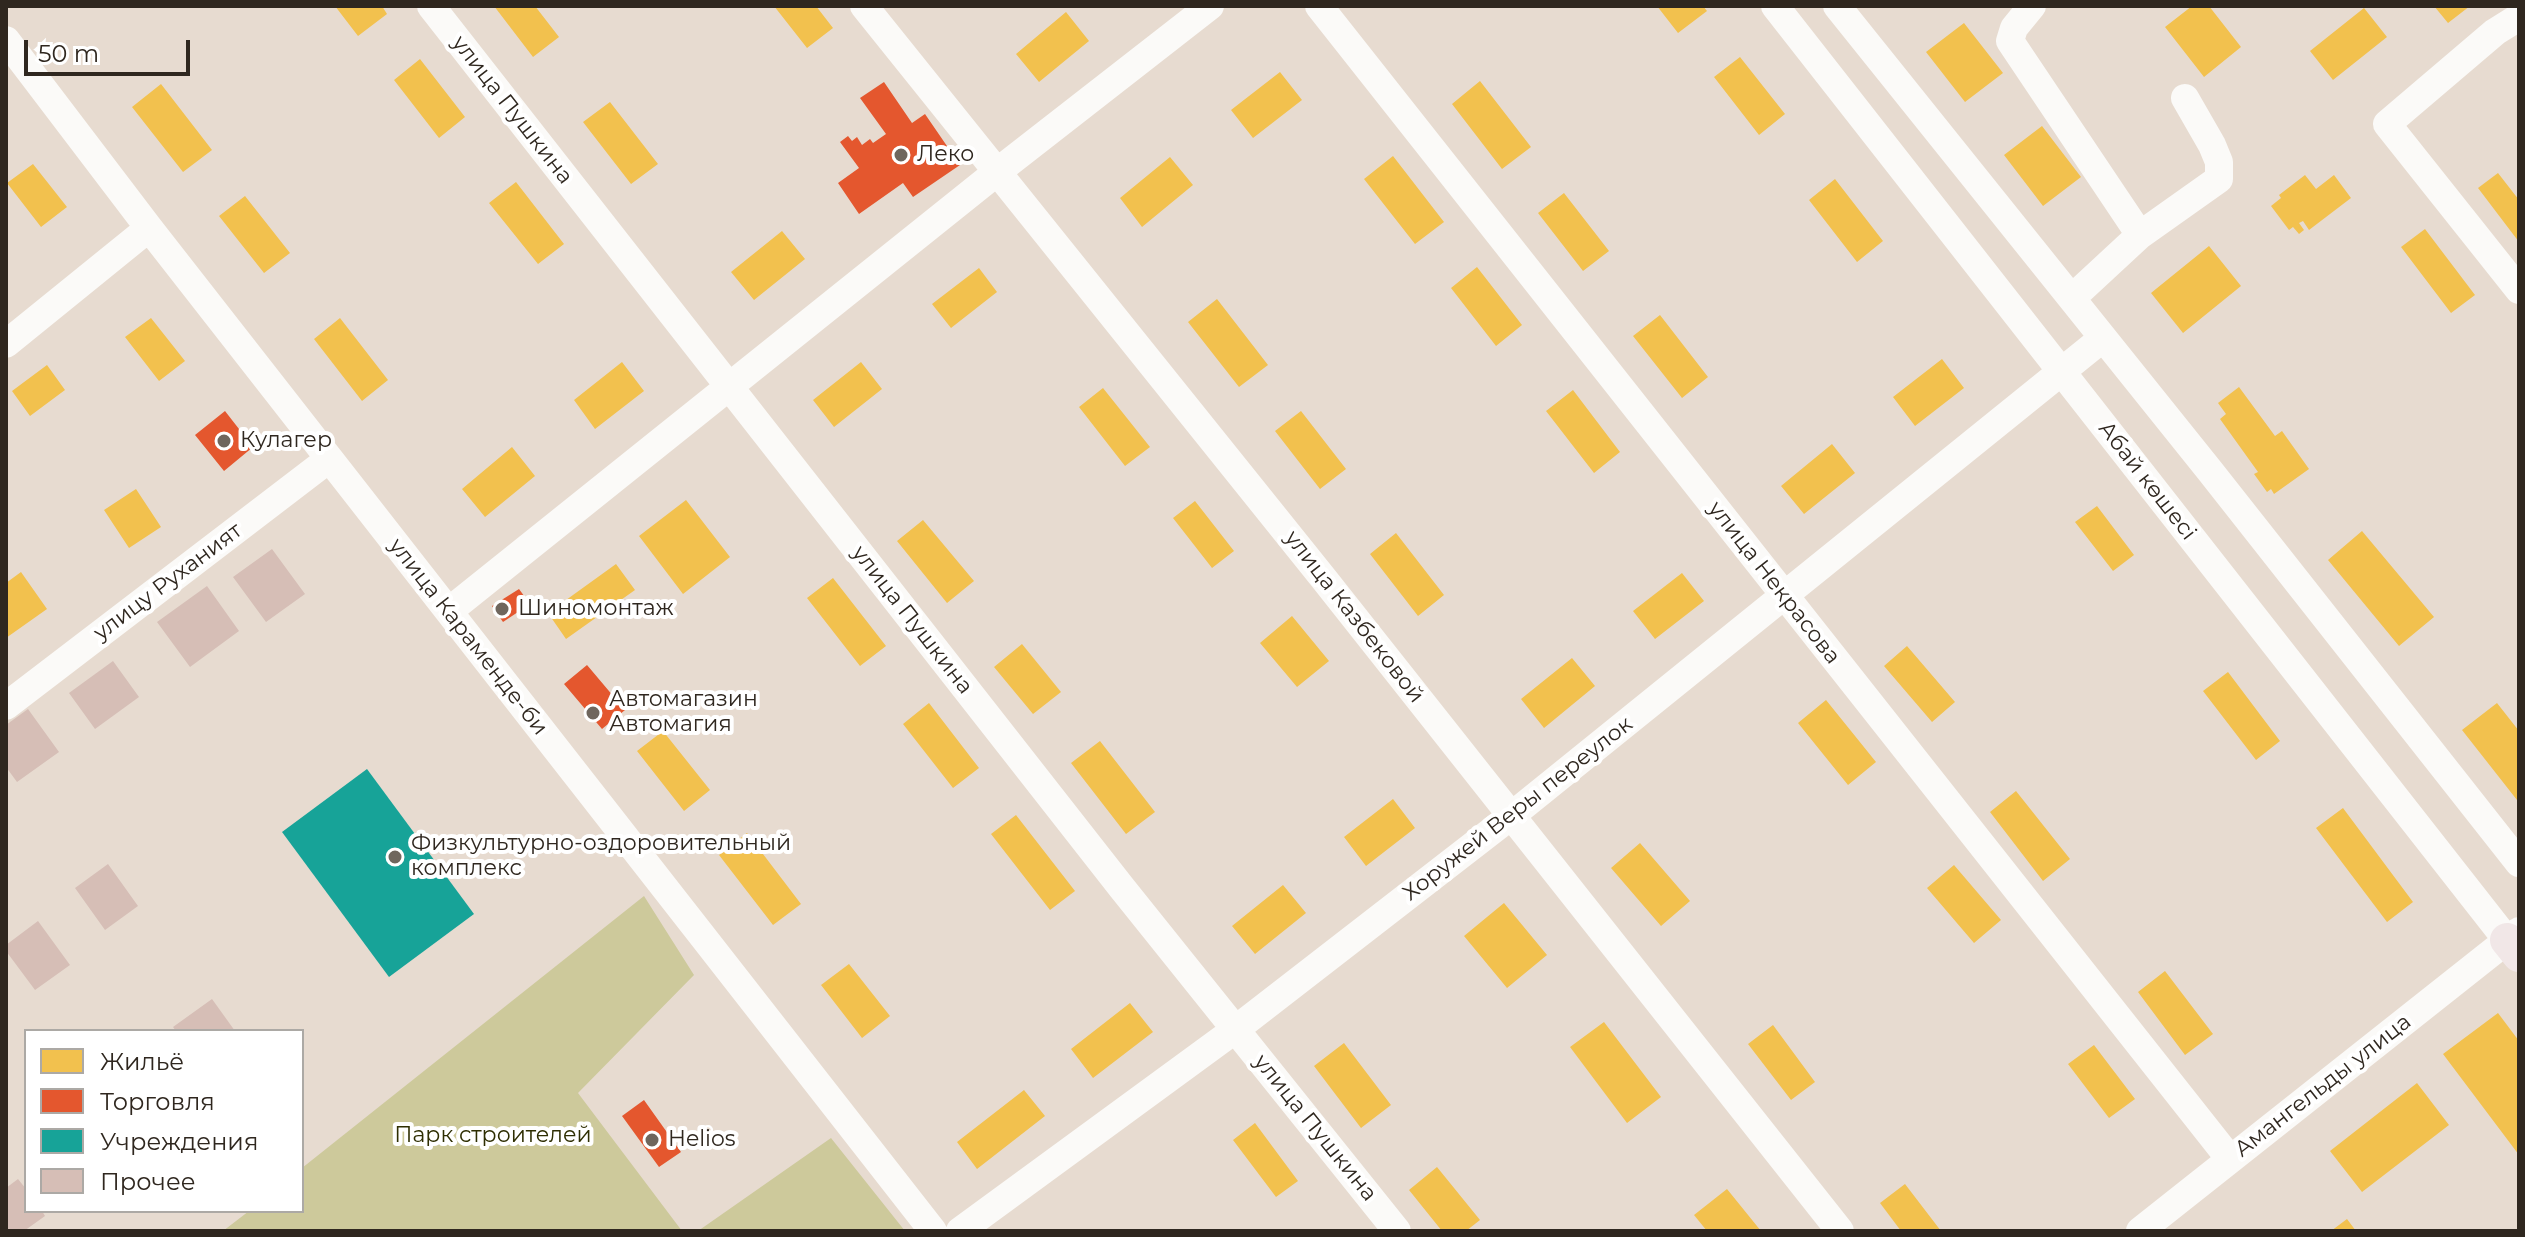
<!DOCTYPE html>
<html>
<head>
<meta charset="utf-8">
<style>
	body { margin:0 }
	#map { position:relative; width:2525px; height:1237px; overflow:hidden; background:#e7dbd0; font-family:Montserrat,sans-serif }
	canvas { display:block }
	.frame { position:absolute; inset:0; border:8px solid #2f271f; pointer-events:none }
	.legend { position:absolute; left:24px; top:1029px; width:280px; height:184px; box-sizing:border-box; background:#fff; border:2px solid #aca9a5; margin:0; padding:10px 14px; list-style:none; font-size:24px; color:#2f271f }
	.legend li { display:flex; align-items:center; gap:16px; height:40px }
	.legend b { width:40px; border:2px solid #aca9a5 }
	.scale { position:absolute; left:24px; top:40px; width:166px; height:36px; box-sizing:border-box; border:4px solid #2f271f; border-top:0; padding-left:10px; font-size:24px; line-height:28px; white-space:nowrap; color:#2f271f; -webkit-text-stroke:6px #fff; paint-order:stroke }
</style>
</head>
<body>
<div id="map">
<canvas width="2525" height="1237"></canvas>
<div class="frame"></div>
<ul class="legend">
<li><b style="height:22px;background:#f2c14e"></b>Жильё</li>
<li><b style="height:22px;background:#e4572e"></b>Торговля</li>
<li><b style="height:22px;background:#17a398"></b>Учреждения</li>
<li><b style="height:22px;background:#d6beb6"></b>Прочее</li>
</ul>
<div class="scale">50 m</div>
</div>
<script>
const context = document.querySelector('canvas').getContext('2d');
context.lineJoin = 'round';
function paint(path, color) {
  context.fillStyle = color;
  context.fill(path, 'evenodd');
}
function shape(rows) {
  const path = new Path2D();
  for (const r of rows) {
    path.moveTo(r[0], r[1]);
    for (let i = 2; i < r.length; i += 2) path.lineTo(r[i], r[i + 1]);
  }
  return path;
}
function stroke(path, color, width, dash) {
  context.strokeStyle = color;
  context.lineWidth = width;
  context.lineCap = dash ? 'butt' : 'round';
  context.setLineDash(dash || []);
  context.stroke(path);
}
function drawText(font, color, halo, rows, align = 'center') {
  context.font = font + ' Montserrat,sans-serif';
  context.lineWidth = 8;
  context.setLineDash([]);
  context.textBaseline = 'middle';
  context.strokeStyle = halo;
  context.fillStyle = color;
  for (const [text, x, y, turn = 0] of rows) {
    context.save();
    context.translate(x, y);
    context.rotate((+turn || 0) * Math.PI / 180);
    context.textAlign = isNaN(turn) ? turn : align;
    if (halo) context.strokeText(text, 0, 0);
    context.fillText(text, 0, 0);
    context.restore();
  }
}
paint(shape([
	[644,896,694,975,578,1093,682,1231,223,1231,249,1211,302,1211,302,1168],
	[831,1138,905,1231,698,1231]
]), '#cdc99b');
paint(shape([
	[335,6,382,6,387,14,358,36],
	[494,6,535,6,559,37,533,57],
	[774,6,816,6,833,28,807,48],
	[1657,6,1703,6,1707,11,1678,33],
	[2192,6,2209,6,2241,47,2204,77,2165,27],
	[2434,6,2470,6,2448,23],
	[2364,8,2387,37,2333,80,2310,51],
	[1066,12,1089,41,1039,82,1016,54],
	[1964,23,2003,73,1965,102,1926,52],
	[1740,57,1785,114,1759,135,1714,77],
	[420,59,465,117,439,138,394,80],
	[1280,72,1302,100,1253,138,1231,110],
	[1480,81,1531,147,1502,169,1452,104],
	[161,84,212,150,183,172,132,107],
	[610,102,658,164,631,184,583,122],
	[2042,126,2081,177,2043,206,2004,155],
	[1393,156,1444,222,1415,244,1364,179],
	[1170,157,1193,185,1142,227,1120,198],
	[33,164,67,207,41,227,7,183],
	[2498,173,2519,200,2519,242,2478,188],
	[2305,175,2316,189,2334,175,2351,198,2309,230,2303,221,2299,223,2304,230,2299,234,2293,227,2289,230,2271,206,2281,198,2279,195],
	[1835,179,1883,241,1857,262,1809,200],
	[516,182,564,244,538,264,489,203],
	[1564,193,1609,251,1583,271,1538,213],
	[245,196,290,253,264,273,219,216],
	[2425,229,2475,295,2451,313,2401,247],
	[782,231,805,259,754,300,731,272],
	[2209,246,2241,286,2183,333,2151,293],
	[1477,267,1522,325,1496,346,1451,288],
	[979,268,997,292,951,328,932,304],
	[1217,299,1268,365,1239,387,1188,322],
	[1660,315,1708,377,1682,398,1633,336],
	[151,318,185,361,159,381,125,337],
	[340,318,388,380,362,401,314,339],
	[1942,359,1964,388,1915,426,1893,397],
	[622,362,644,391,595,429,574,400],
	[861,362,882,389,834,427,813,400],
	[47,365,65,390,30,416,12,391],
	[2239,387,2275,436,2282,431,2309,469,2274,494,2271,489,2267,492,2254,474,2258,472,2220,419,2226,414,2218,403],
	[1103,388,1150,447,1125,466,1079,407],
	[1573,390,1620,452,1594,473,1546,411],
	[1301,411,1346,469,1320,489,1275,431],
	[1832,444,1855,473,1804,514,1781,486],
	[512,447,535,476,485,517,462,489],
	[136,489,161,527,129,548,104,510],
	[686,500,730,557,683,594,639,536],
	[1195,501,1234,551,1212,568,1173,518],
	[2097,506,2134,555,2113,571,2075,522],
	[923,520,974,581,947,603,897,541],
	[2362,531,2434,617,2399,646,2328,560],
	[1396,533,1444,595,1418,616,1370,554],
	[616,564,635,590,566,639,548,613],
	[21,572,47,609,6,638,6,583],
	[1682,573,1704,601,1655,639,1633,611],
	[833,578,886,646,860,666,807,598],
	[1292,616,1329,661,1297,687,1260,643],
	[1022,644,1061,692,1033,714,994,667],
	[1907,646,1955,702,1932,722,1884,666],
	[1572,658,1595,686,1544,728,1521,699],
	[2228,672,2280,741,2256,760,2203,691],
	[1826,700,1876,762,1848,785,1798,723],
	[929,703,979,768,953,788,903,724],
	[2497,703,2519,731,2517,800,2462,730],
	[663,731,710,790,684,811,637,751],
	[1100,741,1155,812,1126,834,1071,763],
	[2016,791,2070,859,2043,881,1990,812],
	[1393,799,1415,828,1366,866,1344,837],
	[2343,808,2413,902,2387,922,2316,828],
	[1016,815,1075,891,1050,910,991,834],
	[747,833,801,904,773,925,719,855],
	[1640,843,1690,901,1661,926,1611,868],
	[1954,865,2001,920,1974,943,1927,888],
	[1283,885,1306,913,1255,954,1232,926],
	[1504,903,1547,955,1507,988,1464,936],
	[849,964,890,1016,862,1038,821,985],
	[2165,971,2213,1034,2185,1055,2138,992],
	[1130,1003,1153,1032,1093,1078,1071,1049],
	[2498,1013,2519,1041,2519,1155,2443,1054],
	[1604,1022,1661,1097,1627,1123,1570,1047],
	[1773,1025,1815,1082,1791,1100,1748,1044],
	[1344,1043,1391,1105,1361,1128,1314,1066],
	[2094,1045,2135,1099,2109,1118,2068,1064],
	[2417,1083,2449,1125,2362,1192,2330,1151],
	[1024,1090,1045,1116,977,1169,957,1142],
	[1255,1123,1298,1181,1276,1197,1233,1140],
	[1437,1167,1480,1220,1466,1231,1442,1231,1409,1190],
	[1905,1184,1941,1231,1901,1231,1880,1203],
	[1727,1189,1761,1231,1707,1231,1694,1215],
	[2347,1219,2356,1231,2331,1231]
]), '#f2c14e');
paint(shape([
	[884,82,912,123,925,114,960,165,913,197,903,183,859,214,838,183,859,168,840,142,848,136,852,141,857,137,862,145,870,139,873,143,886,134,860,98],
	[225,411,253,447,224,471,195,435],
	[519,589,530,604,503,622,492,606],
	[587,665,625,710,602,729,564,684],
	[644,1100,681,1152,659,1167,622,1116]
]), '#e4572e');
paint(shape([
	[367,769,474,914,389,977,282,832]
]), '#17a398');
paint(shape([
	[272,549,305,594,266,622,233,577],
	[207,586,239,631,190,667,157,622],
	[113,661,139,697,95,729,69,693],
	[28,709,59,752,17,782,6,767,6,725],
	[108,864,138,906,105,930,75,888],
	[38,921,70,965,35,990,6,951,6,945],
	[212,999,235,1031,176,1031,173,1027],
	[18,1179,26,1189,26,1211,42,1211,45,1216,24,1231,6,1231,6,1188]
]), '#d6beb6');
stroke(shape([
	[431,6,1122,888,1397,1231],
	[864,6,1324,579,1840,1231],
	[1319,6,2230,1159],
	[1775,6,2507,940],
	[1837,6,2210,471,2519,863],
	[2032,6,2014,28,2010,41,2140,235],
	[2519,17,2495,32,2387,124,2519,290],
	[6,40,149,228,933,1231],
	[2072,298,2140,235,2219,179,2219,162,2212,145,2185,98],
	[6,344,149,228],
	[449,611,997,172,1210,6],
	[6,706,329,459],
	[960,1231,1236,1029,1511,816,2103,338],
	[2140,1231,2519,931]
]), '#fbfaf8', 28);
stroke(shape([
	[2507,940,2519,955]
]), '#f1e7e7', 34);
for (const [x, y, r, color] of [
	[901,155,8,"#6f665d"],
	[224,441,8,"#6f665d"],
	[502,609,8,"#6f665d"],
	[593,713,8,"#6f665d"],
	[395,857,8,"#6f665d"],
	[652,1140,8,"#6f665d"]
]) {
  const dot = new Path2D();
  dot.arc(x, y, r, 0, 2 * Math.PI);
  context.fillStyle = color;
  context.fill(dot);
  stroke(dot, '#fff', 3);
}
drawText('22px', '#2f271f', '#fff', [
	["улица Пушкина",512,110,52],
	["Абай көшесі",2147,481,52],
	["улицу Руханият",168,582,-37],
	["улица Некрасова",1774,583,52],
	["улица Казбековой",1354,617,52],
	["улица Пушкина",912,620,52],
	["улица Караменде-би",468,637,52],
	["Хоружей Веры переулок",1518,809,-38],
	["Амангельды улица",2323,1086,-38],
	["улица Пушкина",1315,1128,51]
]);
drawText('22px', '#2f271f', '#fff', [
	["Леко",917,155],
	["Кулагер",240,441],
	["Шиномонтаж",518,609],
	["Автомагазин",609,700],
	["Автомагия",609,725],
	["Физкультурно-оздоровительный",411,844],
	["комплекс",411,869],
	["Helios",668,1140]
], 'left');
drawText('22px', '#2e2e02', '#fff', [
	["Парк строителей",493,1136]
]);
</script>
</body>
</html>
